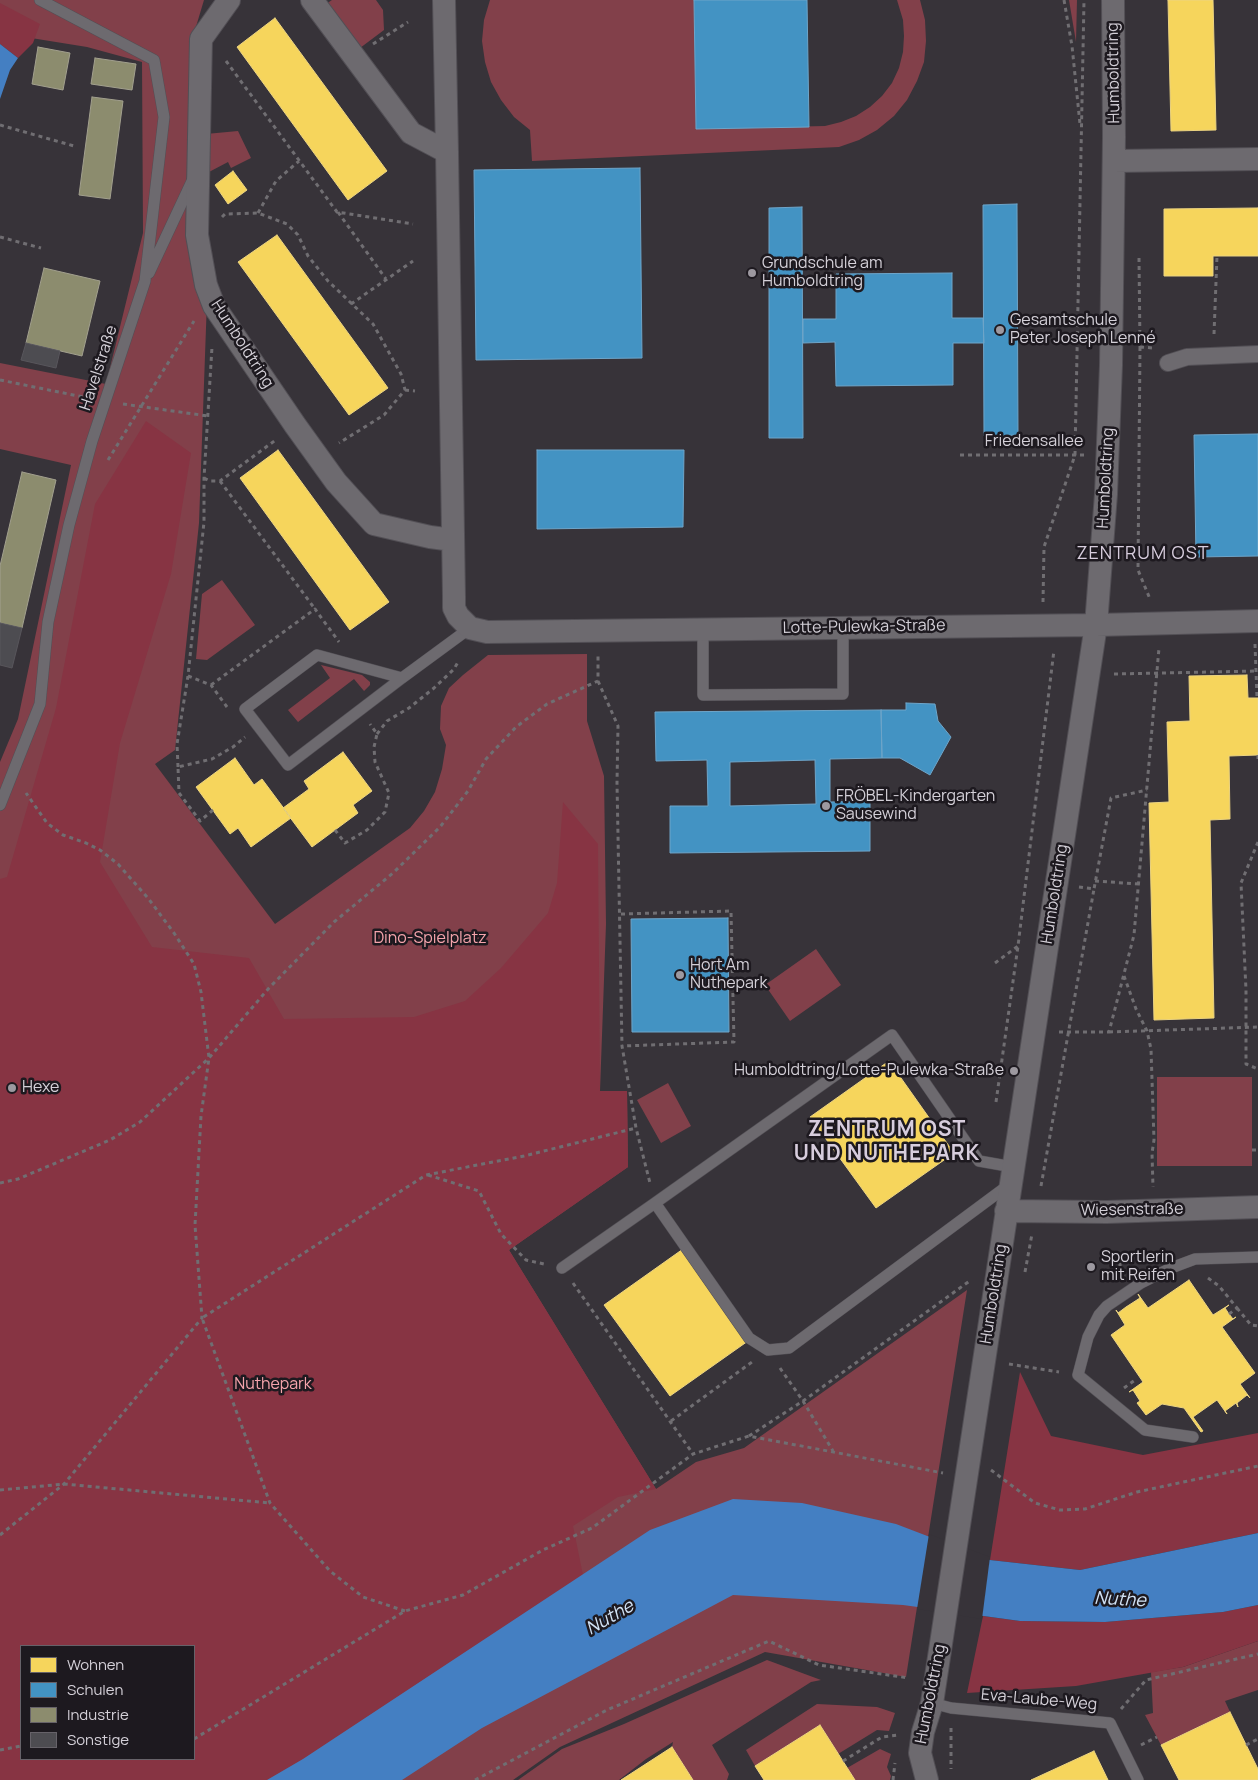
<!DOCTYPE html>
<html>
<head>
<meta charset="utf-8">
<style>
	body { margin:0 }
	#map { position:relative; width:1258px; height:1780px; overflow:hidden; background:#373339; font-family:Manrope,sans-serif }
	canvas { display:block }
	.legend { position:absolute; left:20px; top:1645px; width:175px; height:115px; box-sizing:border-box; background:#1d191f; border:1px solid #666269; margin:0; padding:6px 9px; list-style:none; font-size:15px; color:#d4d0d8 }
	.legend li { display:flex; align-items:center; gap:10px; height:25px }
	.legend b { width:25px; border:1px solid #666269 }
</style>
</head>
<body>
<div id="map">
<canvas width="1258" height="1780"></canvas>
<ul class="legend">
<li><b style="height:14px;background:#f6d55c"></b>Wohnen</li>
<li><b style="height:14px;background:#4393c3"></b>Schulen</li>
<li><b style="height:14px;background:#8c8c6e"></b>Industrie</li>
<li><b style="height:14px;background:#4d4c51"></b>Sonstige</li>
</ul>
</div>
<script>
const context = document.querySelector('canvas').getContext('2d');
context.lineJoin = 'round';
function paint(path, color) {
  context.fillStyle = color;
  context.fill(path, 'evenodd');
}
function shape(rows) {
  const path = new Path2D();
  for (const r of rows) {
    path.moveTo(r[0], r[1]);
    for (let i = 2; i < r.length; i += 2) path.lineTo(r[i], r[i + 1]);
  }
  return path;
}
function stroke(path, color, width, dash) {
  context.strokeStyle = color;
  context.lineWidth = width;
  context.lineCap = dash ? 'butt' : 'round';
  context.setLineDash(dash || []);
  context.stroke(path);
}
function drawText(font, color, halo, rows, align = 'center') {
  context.font = font + ' Manrope,sans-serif';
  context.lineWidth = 5;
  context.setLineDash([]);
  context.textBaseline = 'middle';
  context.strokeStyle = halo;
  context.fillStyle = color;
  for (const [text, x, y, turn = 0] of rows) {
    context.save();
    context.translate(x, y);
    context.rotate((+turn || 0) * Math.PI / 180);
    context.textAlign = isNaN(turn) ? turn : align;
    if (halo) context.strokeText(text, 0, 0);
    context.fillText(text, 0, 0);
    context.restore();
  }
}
paint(shape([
	[0,0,204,0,195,30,207,300,199,523,175,750,155,764,275,924,410,828,424,811,435,792,442,769,446,745,440,729,441,706,449,688,463,675,488,655,587,654,587,721,604,776,606,924,600,1091,627,1091,628,1167,509,1250,656,1489,696,1462,744,1448,967,1290,906,1677,765,1652,560,1747,513,1780,0,1780,0,762,18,719,71,465,0,449,0,363,106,384,143,233,142,62,87,47,0,33],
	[21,1646,194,1646,194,1759,21,1759],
	[332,0,376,0,383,10,384,30,360,48,326,4],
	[490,0,694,0,696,129,825,126,841,122,856,116,870,107,882,96,892,83,899,68,903,52,904,36,903,20,897,0,920,0,925,20,926,41,924,62,917,81,907,100,894,116,877,130,859,140,839,147,532,161,530,130,514,117,501,100,491,82,485,62,482,41,484,20],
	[1069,0,1077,0,1076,42],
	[238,131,251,158,231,168,228,162,209,172,206,134],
	[222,580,255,625,207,660,196,659,202,594],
	[321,665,362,675,370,682,370,685,364,691,354,679,298,722,288,710,330,678],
	[816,949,841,985,790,1021,765,985],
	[1157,1077,1252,1077,1252,1166,1157,1166],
	[668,1083,691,1126,661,1143,637,1100],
	[1258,1641,1258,1690,1225,1701,1230,1712,1161,1745,1145,1715,1153,1713,1151,1672,1183,1667],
	[767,1660,821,1680,811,1682,712,1745,729,1774,727,1780,693,1780,672,1747,673,1742,646,1759,619,1780,518,1780,562,1749,624,1724],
	[817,1704,877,1707,895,1713,889,1731,877,1730,838,1754,820,1725,755,1766,746,1750],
	[880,1749,891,1754,887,1767,891,1776,890,1780,855,1780,847,1768]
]), '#82404a');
paint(shape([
	[0,3,40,24,33,43,18,58,0,44],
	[146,421,191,453,171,574,120,743,100,862,152,947,249,958,284,1019,414,1017,465,1001,501,968,548,913,557,883,563,802,598,844,600,1091,627,1091,628,1167,509,1250,656,1489,618,1497,573,1526,583,1575,303,1759,267,1780,0,1780,0,879,7,877,56,708,95,504],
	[21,1646,194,1646,194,1759,21,1759],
	[1020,1372,1051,1436,1143,1455,1258,1433,1258,1533,1080,1570,990,1560],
	[1258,1605,1258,1641,1183,1667,1076,1686,967,1693,983,1616,1020,1621,1105,1622,1223,1612]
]), '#873443');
paint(shape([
	[0,44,18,58,10,70,0,99],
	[733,1499,802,1503,896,1524,990,1560,1080,1570,1258,1533,1258,1605,1223,1612,1105,1622,1020,1621,903,1605,733,1595,482,1728,402,1780,267,1780,303,1759,650,1530]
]), '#447fc2');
paint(shape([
	[929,1534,990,1557,982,1619,917,1609]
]), '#373339');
const homes = shape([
	[1168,0,1213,0,1216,130,1171,131,1168,0],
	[275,18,387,171,348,200,237,47,275,18],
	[233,171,247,190,228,204,215,185,233,171],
	[1258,208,1258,256,1213,256,1213,276,1164,276,1164,209,1258,208],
	[277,235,388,388,349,415,238,262,277,235],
	[278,450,389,602,350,630,240,478,278,450],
	[1247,675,1248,698,1258,698,1258,755,1229,756,1230,819,1210,820,1214,1018,1154,1020,1149,803,1169,802,1167,722,1190,721,1189,676,1247,675],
	[343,752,372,791,353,805,358,813,312,847,283,808,309,789,304,781,343,752],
	[235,758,254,785,262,779,291,818,251,847,238,828,230,834,196,787,235,758],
	[889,1061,954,1153,876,1208,810,1117,889,1061],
	[683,1249,748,1341,670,1396,604,1305,683,1249],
	[1189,1280,1213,1315,1229,1305,1225,1308,1229,1314,1233,1319,1236,1317,1222,1327,1255,1373,1240,1384,1250,1398,1247,1395,1237,1403,1238,1407,1236,1403,1225,1411,1227,1414,1217,1400,1193,1417,1203,1431,1201,1432,1184,1408,1162,1404,1146,1415,1137,1403,1140,1401,1133,1390,1129,1392,1143,1382,1111,1335,1125,1325,1116,1310,1118,1313,1126,1307,1140,1298,1138,1294,1148,1308,1189,1280],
	[1230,1712,1258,1769,1258,1780,1179,1780,1161,1745,1230,1712],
	[820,1725,855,1780,764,1780,755,1766,820,1725],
	[672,1747,693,1780,621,1780,672,1747],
	[1094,1751,1108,1780,1031,1780,1094,1751]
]);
paint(homes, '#f6d55c');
stroke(homes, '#ecd481', 1);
const schools = shape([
	[694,0,807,0,809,127,696,129,694,0],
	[640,168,642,358,476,360,474,170,640,168],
	[1017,204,1018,435,984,436,983,205,1017,204],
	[802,207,803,438,769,438,769,208,802,207],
	[952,273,952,318,983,318,984,343,953,343,953,385,836,386,835,342,803,343,803,319,836,319,836,274,952,273],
	[1258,434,1258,556,1196,557,1194,435,1258,434],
	[537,450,684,450,683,527,537,529,537,450],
	[906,703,935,704,938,721,951,737,930,775,900,758,882,758,881,710,906,710,906,703],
	[881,710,882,758,830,759,830,802,870,801,870,851,670,853,670,806,708,806,707,760,656,761,655,712,881,710],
	[815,760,816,804,730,806,730,762,815,760],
	[728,918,729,1032,632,1032,631,919,728,918]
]);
paint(schools, '#4393c3');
stroke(schools, '#6ea5c9', 1);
const industry = shape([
	[38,47,70,53,63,90,32,84,38,47],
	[95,58,136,64,132,90,91,84,95,58],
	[92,97,123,101,110,199,79,195,92,97],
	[44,268,100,281,82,356,26,343,44,268],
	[22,472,56,480,22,628,0,623,0,566,22,472]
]);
paint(industry, '#8c8c6e');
stroke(industry, '#a2a08e', 1);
const building = shape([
	[26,343,60,351,56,368,21,360,26,343],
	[0,623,22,628,12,668,0,665,0,623]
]);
paint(building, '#4d4c51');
stroke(building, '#58565c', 1);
const service = shape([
	[149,273,193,179],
	[703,630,703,695,843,694,843,628],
	[402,678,288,765,245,709,317,655,402,678,470,628],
	[0,805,40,704,48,622,69,525,92,441,145,281,164,117,154,60,40,0],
	[1010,1184,789,1348,768,1350,749,1338,655,1203,892,1035,979,1161,1013,1167],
	[562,1268,655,1203],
	[1193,1437,1145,1430,1078,1375,1088,1337,1099,1315,1107,1306,1141,1283,1171,1268,1195,1259,1258,1257],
	[932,1703,951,1708,1110,1723,1138,1780]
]);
const pedestrian = shape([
	[1168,363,1187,357,1258,354]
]);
const minor = shape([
	[229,0,201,39,197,235,206,285,214,306,295,425,336,482,374,524,430,537,453,540],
	[312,0,411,133,447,152],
	[444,0,447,152,454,597,454,608,458,616,470,628,487,632,1096,625,1258,621],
	[1114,161,1258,159],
	[1006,1211,1107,1212,1258,1207],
	[927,1780,920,1753,923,1732,932,1703,1096,625,1106,494,1111,365,1114,137,1113,0]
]);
stroke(service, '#524f55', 12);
stroke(pedestrian, '#524f55', 18);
stroke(minor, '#524f55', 24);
stroke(shape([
	[1064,0,1072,46,1080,124],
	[373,44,408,22],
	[226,61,337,212,413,224],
	[0,125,74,146],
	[338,212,386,279],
	[258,213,276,181,299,161],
	[222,217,225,214,258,213,287,224,298,235,308,256,328,281,373,324,401,374,405,390,384,415,339,443],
	[0,237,41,248],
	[1139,258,1140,347],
	[351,304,413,261],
	[1214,334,1217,256],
	[1140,347,1138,570,1150,599],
	[1140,347,1153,348],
	[0,380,88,398],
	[405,390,415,391],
	[123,404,208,416],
	[960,455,1085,455],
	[108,460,194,321],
	[204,478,210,481,220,481,277,439],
	[220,481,315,609],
	[1043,602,1044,547,1075,455,1084,0],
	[1255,644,1257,698],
	[1114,674,1258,671],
	[188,676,211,685,227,707],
	[598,681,618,726,617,783,622,1046,636,1128,650,1183],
	[211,685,315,609,339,642],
	[377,734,387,721,409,708,434,688,454,669,458,662],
	[1258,755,1258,762],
	[178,767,177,744,188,676,204,522,204,478,212,347],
	[213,810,200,821,179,793,178,767,212,759,233,747,245,737],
	[335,830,345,843,367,830,385,812,389,793,375,762,374,747,377,734,370,724],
	[1258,842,1241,883,1246,990,1246,1064,1258,1069],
	[1095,881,1139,884],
	[1079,887,1094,889,1111,798,1147,790],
	[621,914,731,911,734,1042,622,1046],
	[995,963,1018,946],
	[1124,976,1136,1009,1147,1031,1151,1049,1154,1140,1152,1153,1153,1187],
	[1059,1032,1109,1032,1134,935,1159,648],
	[1109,1032,1258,1027],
	[996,1102,1018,946,1054,650],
	[1252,1150,1258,1150],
	[428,1175,479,1191,501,1234,526,1260,544,1264],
	[0,1183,18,1179,110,1140,140,1122,209,1058,269,988,334,922,393,873,440,827,468,791,486,759,516,727,547,704,598,681,598,655],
	[1041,1186,1094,889],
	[1025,1272,1032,1234],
	[1120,1274,1120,1260],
	[1208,1278,1219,1286,1237,1308,1229,1314],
	[573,1283,693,1454],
	[1237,1308,1251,1325,1258,1326],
	[1009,1364,1059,1372],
	[780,1368,803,1401,833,1451],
	[1124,1388,1135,1380],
	[671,1421,752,1362],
	[749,1436,803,1401,971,1280],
	[991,1470,1035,1503,1060,1510,1085,1509,1137,1492,1258,1466],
	[0,1490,64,1484,270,1503],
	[0,1535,64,1484,202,1318,195,1225,201,1116,209,1058,201,992,194,964,174,933,148,898,118,864,100,850,86,843,63,835,47,823,26,793],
	[405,1611,363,1597,330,1571,270,1503,202,1318,426,1175,524,1156,636,1128],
	[1121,1709,1146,1680,1258,1654],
	[951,1728,951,1769],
	[194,1739,405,1611,463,1595,543,1550,592,1528,693,1454,749,1436,943,1473],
	[1141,1745,1157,1737],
	[1246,1745,1258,1739],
	[0,1750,21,1746],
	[843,1761,882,1737,898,1735],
	[475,1780,607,1710,769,1641,819,1665,909,1678],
	[893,1780,895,1763]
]), '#706e72', 3, [4, 4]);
stroke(service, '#6d6a6f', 11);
stroke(pedestrian, '#6d6a6f', 16);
stroke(minor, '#6d6a6f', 22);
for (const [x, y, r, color] of [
	[752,273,5,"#9d99a0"],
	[1000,330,5,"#9d99a0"],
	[826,806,5,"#9d99a0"],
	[680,975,5,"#9d99a0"],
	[1014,1071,5,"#9d99a0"],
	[12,1088,5,"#9d99a0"],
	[1091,1267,5,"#9d99a0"]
]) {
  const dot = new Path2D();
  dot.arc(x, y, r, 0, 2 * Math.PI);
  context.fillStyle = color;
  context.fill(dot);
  stroke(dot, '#1d191f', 2);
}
drawText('16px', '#d4d0d8', '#1d191f', [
	["Humboldtring",1114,73,-91],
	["Humboldtring",242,344,57],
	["Havelstraße",99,368,-72],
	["Friedensallee",1034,442],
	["Humboldtring",1106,478,-87],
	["Lotte-Pulewka-Straße",864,627,-1],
	["Humboldtring",1055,894,-81],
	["Wiesenstraße",1132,1210,-1],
	["Humboldtring",994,1294,-81],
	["Humboldtring",931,1694,-79],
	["Eva-Laube-Weg",1039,1700,5]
]);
drawText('16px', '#d4d0d8', '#1d191f', [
	["Grundschule am",762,264],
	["Humboldtring",762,282],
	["Gesamtschule",1010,321],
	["Peter Joseph Lenné",1010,339],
	["FRÖBEL-Kindergarten",836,797],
	["Sausewind",836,815],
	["Hort Am",690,966],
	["Nuthepark",690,984],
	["Humboldtring/Lotte-Pulewka-Straße",1004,1071,"right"],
	["Hexe",22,1088],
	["Sportlerin",1101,1258],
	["mit Reifen",1101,1276]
], 'left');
drawText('16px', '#f5a4ac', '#1d191f', [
	["Dino-Spielplatz",430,939],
	["Nuthepark",273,1385]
]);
context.letterSpacing = '1px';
drawText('18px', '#d7cddd', '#1d191f', [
	["ZENTRUM OST",1143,554]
]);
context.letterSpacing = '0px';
drawText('italic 18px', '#d1e2f5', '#1d191f', [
	["Nuthe",1120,1600,3],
	["Nuthe",610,1618,-30]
]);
context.letterSpacing = '1px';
drawText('bold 21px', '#d7cddd', '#1d191f', [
	["ZENTRUM OST",887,1130],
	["UND NUTHEPARK",887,1154]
]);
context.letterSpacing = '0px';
</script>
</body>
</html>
